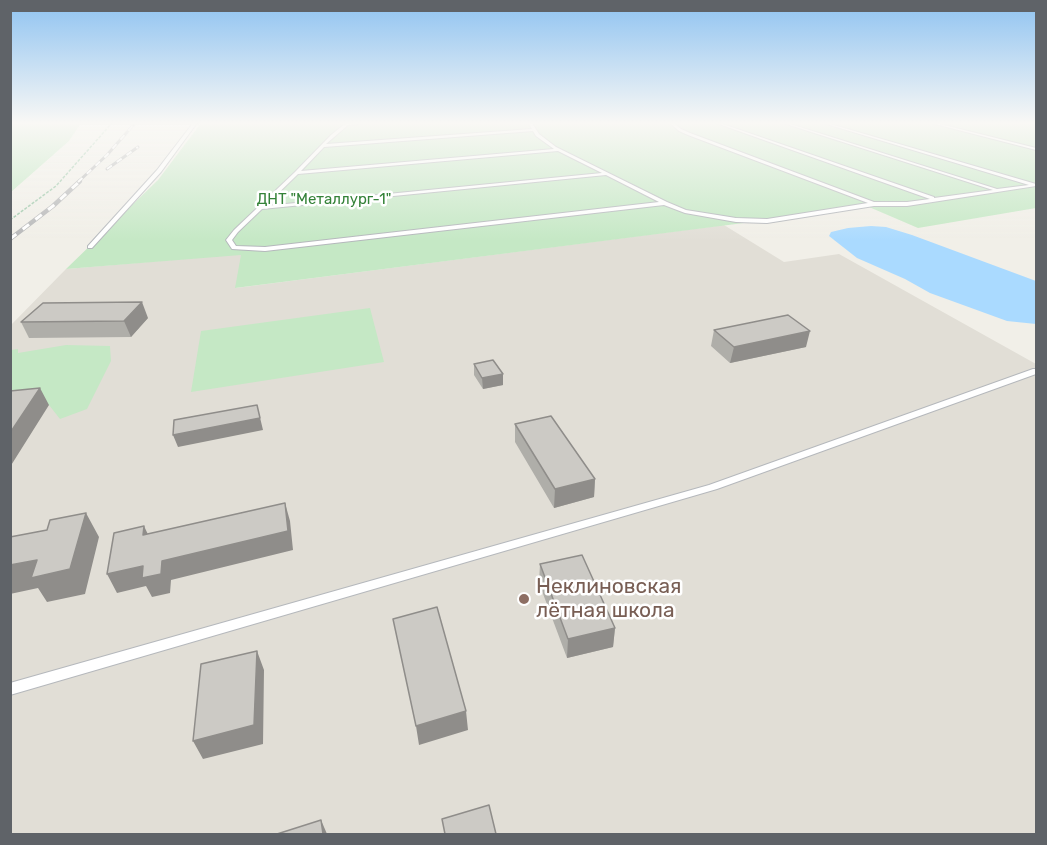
<!DOCTYPE html>
<html>
<head>
<meta charset="utf-8">
<style>
	body { margin:0 }
	#map { position:relative; width:1047px; height:845px; overflow:hidden; background:#f1efe8; font-family:Rubik,sans-serif }
	canvas { display:block }
	.frame { position:absolute; inset:0; border:12px solid #5f6368; pointer-events:none }
</style>
</head>
<body>
<div id="map">
<canvas width="1047" height="845"></canvas>
<div class="frame"></div>
</div>
<script>
const context = document.querySelector('canvas').getContext('2d');
context.lineJoin = 'round';
function paint(path, color) {
  context.fillStyle = color;
  context.fill(path, 'evenodd');
}
function shape(rows) {
  const path = new Path2D();
  for (const r of rows) {
    path.moveTo(r[0], r[1]);
    for (let i = 2; i < r.length; i += 2) path.lineTo(r[i], r[i + 1]);
  }
  return path;
}
function stroke(path, color, width, dash) {
  context.strokeStyle = color;
  context.lineWidth = width;
  context.lineCap = dash ? 'butt' : 'round';
  context.setLineDash(dash || []);
  context.stroke(path);
}
function drawText(font, color, halo, rows, align = 'center') {
  context.font = font + ' Rubik,sans-serif';
  context.lineWidth = 5;
  context.setLineDash([]);
  context.textBaseline = 'middle';
  context.strokeStyle = halo;
  context.fillStyle = color;
  for (const [text, x, y, turn = 0] of rows) {
    context.save();
    context.translate(x, y);
    context.rotate((+turn || 0) * Math.PI / 180);
    context.textAlign = isNaN(turn) ? turn : align;
    if (halo) context.strokeText(text, 0, 0);
    context.fillText(text, 0, 0);
    context.restore();
  }
}
paint(shape([
	[724,225,784,262,839,254,1036,364,1036,834,11,834,11,325,66,269,242,254,236,288]
]), '#e1ded6');
paint(shape([
	[11,123,81,123,69,141,11,192],
	[201,123,1036,123,1036,208,918,228,869,207,235,288,241,255,66,269,158,180],
	[370,308,384,362,191,392,201,331],
	[66,345,110,346,111,361,87,409,60,419,49,405,11,412,11,350,18,349,18,353]
]), '#c5e8c5');
paint(shape([
	[871,226,886,227,912,235,1036,281,1036,324,1007,321,930,293,905,279,857,258,829,236,831,232,848,228]
]), '#aadaff');
const lane = shape([
	[193,123,197,123,161,172,92,248,88,248,88,246,157,170,193,123],
	[346,123,368,123,348,125,326,144,532,129,528,123,532,123,539,134,556,147,667,202,686,210,736,218,767,219,868,203,688,135,679,131,670,123,674,123,681,129,690,133,874,202,907,202,930,199,716,123,720,123,934,197,934,198,993,190,783,123,787,123,997,189,1029,185,823,123,827,123,1036,184,1036,186,907,206,874,206,767,223,736,222,685,213,664,205,265,251,232,249,226,240,234,230,295,172,331,135,346,123],
	[533,131,536,136,554,149,301,171,324,147,533,131],
	[558,151,602,173,265,206,298,174,558,151],
	[606,175,659,202,265,247,236,246,232,240,238,232,262,209,606,175],
	[931,123,936,123,1036,148,1036,150,931,123],
	[1033,123,1036,123,1036,124,1034,124,1033,123],
	[1033,369,1036,369,1036,374,717,489,10,695,10,683,709,485,1033,369]
]);
stroke(lane, '#b5b8bc', 2);
stroke(shape([
	[10,220,56,186,112,123]
]), '#9cc7a9', 1.5, [3, 1.5]);
paint(lane, '#fff');
const railFar1 = shape([
	[107,169,138,147],
	[78,182,107,155,135,123]
]);
const rail = shape([
	[10,239,53,206,80,181]
]);
stroke(railFar1, '#b6b7b8', 3);
stroke(rail, '#b6b7b8', 4.5);
stroke(railFar1, '#fff', 2, [6]);
stroke(rail, '#fff', 3, [8]);
paint(shape([
	[148,318,131,337,29,338,21,322],
	[714,330,806,347,730,363,711,346],
	[474,364,503,385,483,389,474,375],
	[515,424,595,479,594,497,554,508,515,442],
	[540,564,615,628,613,647,567,658,539,583]
]), '#afaea9');
paint(shape([
	[142,302,148,318,131,337,124,321],
	[810,331,806,347,730,363,734,347],
	[503,374,503,385,483,389,482,378],
	[40,388,49,405,10,467,10,433],
	[257,405,263,430,178,447,173,435],
	[595,479,594,497,554,508,555,489],
	[285,503,290,521,293,550,171,580,170,593,152,597,146,586,117,593,107,574,162,561],
	[86,513,99,537,85,594,47,602,38,588,10,594,10,565,37,560],
	[144,526,153,545,143,535],
	[615,628,613,647,567,658,568,639],
	[257,651,264,670,263,744,203,759,193,741],
	[466,711,468,730,419,745,416,726],
	[321,820,327,834,323,834]
]), '#8f8d8a');
const building = shape([
	[142,302,124,321,21,322,43,303,142,302],
	[788,315,810,331,734,347,714,330,788,315],
	[493,360,503,374,482,378,474,364,493,360],
	[40,388,10,433,10,391,40,388],
	[257,405,260,418,173,435,174,420,257,405],
	[551,416,595,479,555,489,515,424,551,416],
	[285,503,288,531,162,561,161,574,142,578,143,566,107,574,114,533,144,526,143,535,285,503],
	[86,513,70,569,31,578,37,560,10,565,10,537,47,530,50,520,86,513],
	[582,555,615,628,568,639,540,564,582,555],
	[437,607,466,711,416,726,393,619,437,607],
	[257,651,254,725,193,741,201,664,257,651],
	[489,805,496,834,445,834,442,819,489,805],
	[321,820,323,834,277,834,321,820]
]);
paint(building, '#cccac5');
stroke(building, '#8f8d8a', 1.5);
const sky = context.createLinearGradient(0, 0, 0, 241);
sky.addColorStop(0, '#8fc3f1');
sky.addColorStop(0.51, '#f9f8f5');
sky.addColorStop(1, '#f9f8f500');
context.fillStyle = sky;
context.fillRect(0, 0, 1047, 241);
for (const [x, y, r, color] of [
	[524,599,6,"#8d6e63"]
]) {
  const dot = new Path2D();
  dot.arc(x, y, r, 0, 2 * Math.PI);
  context.fillStyle = color;
  context.fill(dot);
  stroke(dot, '#fff', 2);
}
drawText('15px', '#348238', '#fff', [
	["ДНТ \"Металлург-1\"",324,200]
]);
drawText('21px', '#785e54', '#fff', [
	["Неклиновская",536,587],
	["лётная школа",536,611]
], 'left');
</script>
</body>
</html>
